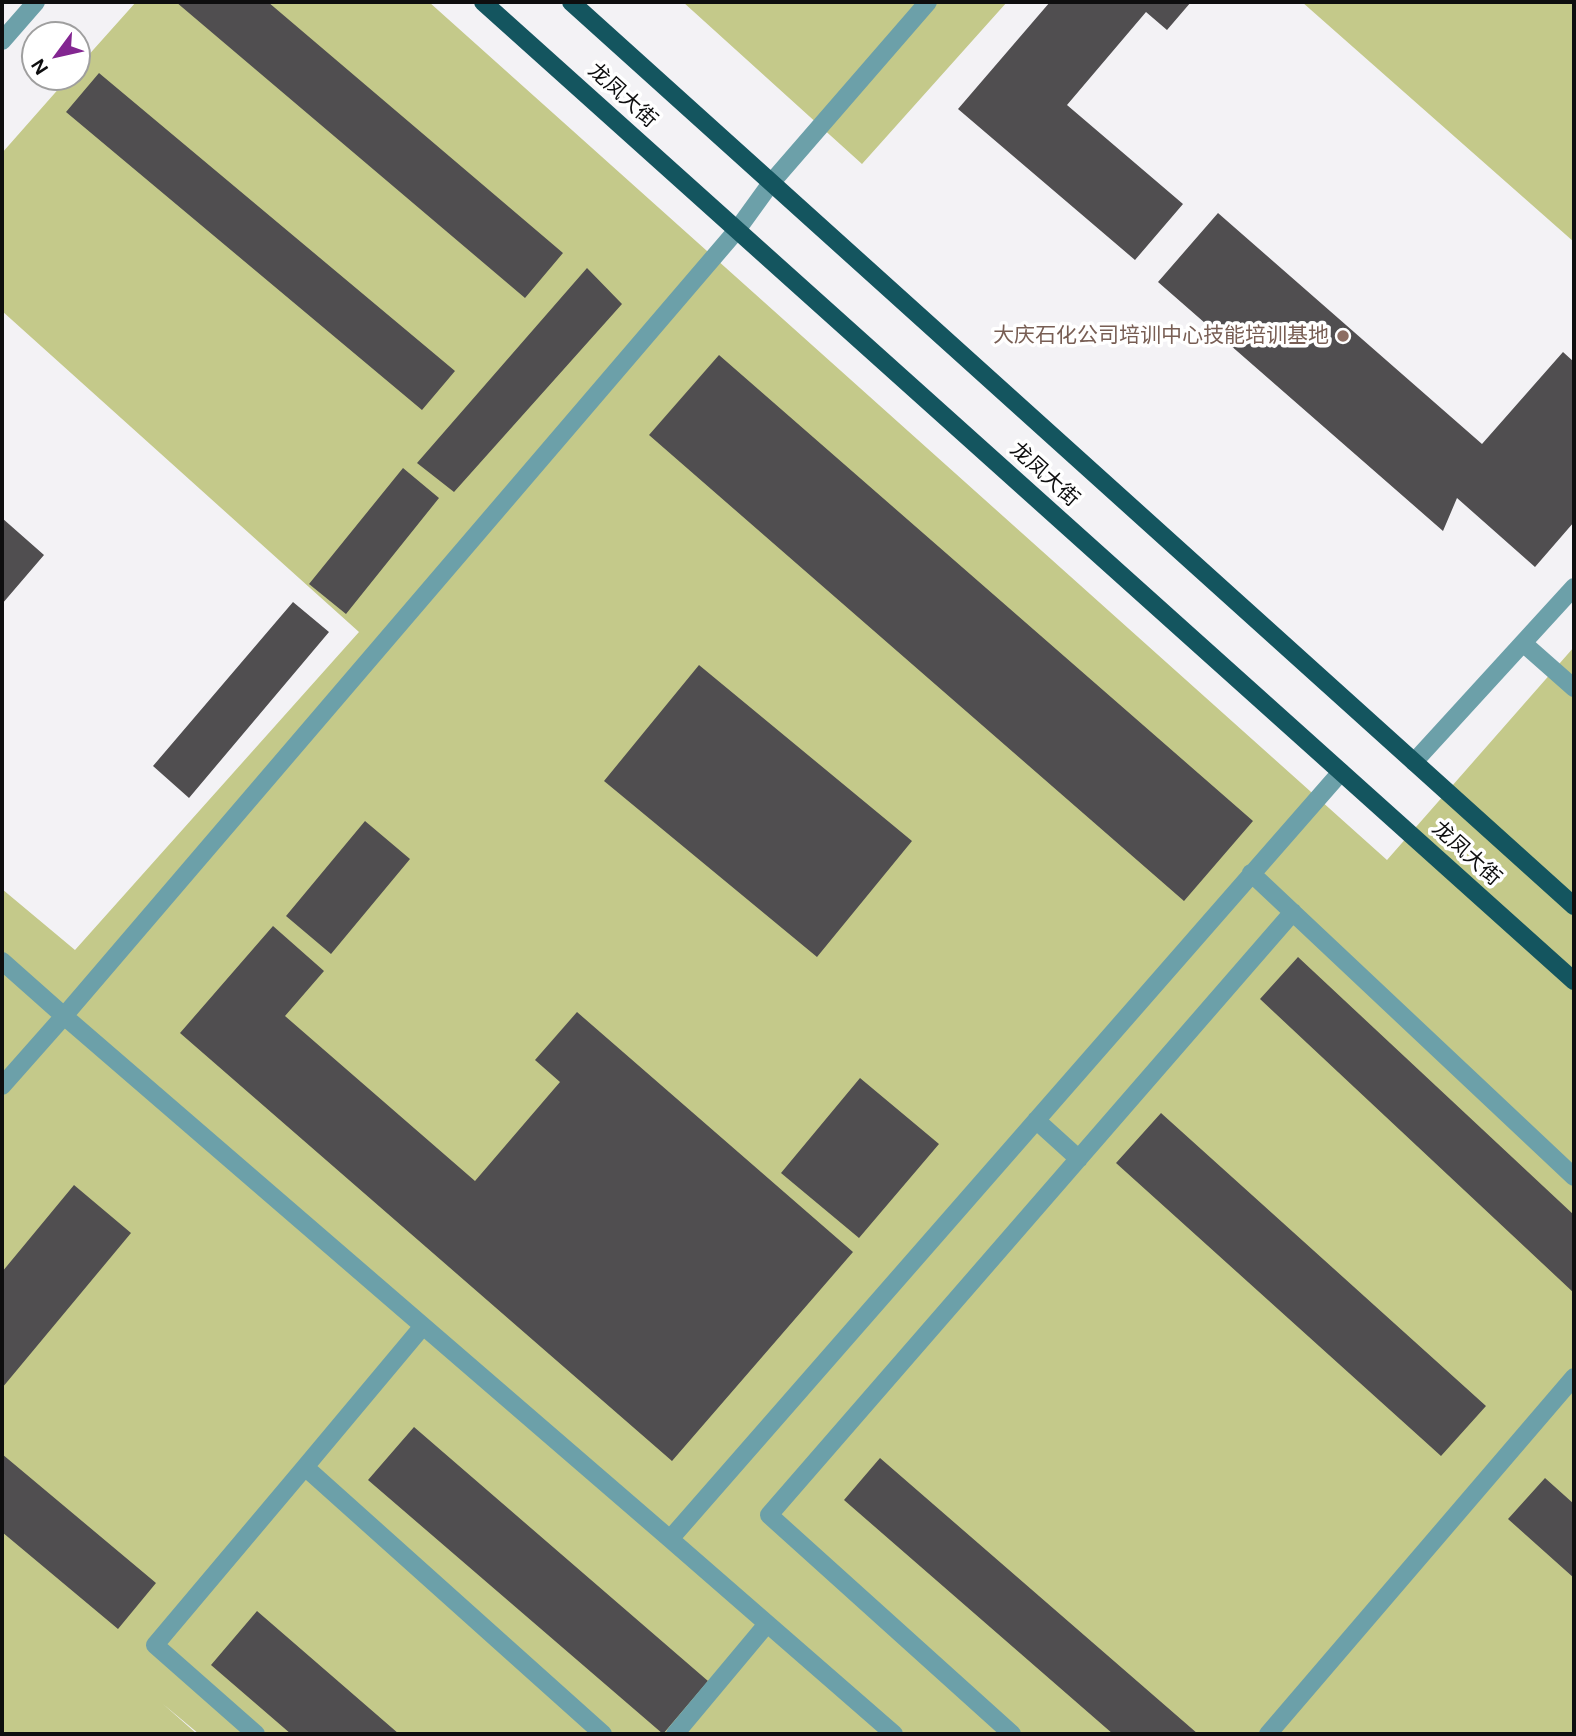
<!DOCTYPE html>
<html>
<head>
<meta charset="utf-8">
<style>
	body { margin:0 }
	#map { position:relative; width:1576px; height:1736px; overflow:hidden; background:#f3f2f5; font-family:"DM Sans",sans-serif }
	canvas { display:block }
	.frame { position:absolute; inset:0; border:4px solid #0e0e0f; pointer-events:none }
	.north { position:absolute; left:21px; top:21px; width:70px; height:70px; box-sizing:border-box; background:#fff; border:2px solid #9f9f9f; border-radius:50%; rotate:237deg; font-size:19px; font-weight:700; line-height:28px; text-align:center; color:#0e0e0f }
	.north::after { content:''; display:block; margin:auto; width:24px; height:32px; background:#832691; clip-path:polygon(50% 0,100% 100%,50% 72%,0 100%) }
</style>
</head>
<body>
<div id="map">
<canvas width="1576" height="1736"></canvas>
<div class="frame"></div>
<div class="north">N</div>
</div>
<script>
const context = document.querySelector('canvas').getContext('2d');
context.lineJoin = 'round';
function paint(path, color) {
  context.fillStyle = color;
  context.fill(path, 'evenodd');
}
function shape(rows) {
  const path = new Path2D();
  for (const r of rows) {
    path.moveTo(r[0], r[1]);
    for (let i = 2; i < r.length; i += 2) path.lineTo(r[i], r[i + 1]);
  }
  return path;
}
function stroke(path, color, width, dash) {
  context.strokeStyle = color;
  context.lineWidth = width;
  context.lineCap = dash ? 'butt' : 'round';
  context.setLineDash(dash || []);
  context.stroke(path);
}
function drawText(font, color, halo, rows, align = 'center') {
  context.font = font + ' "DM Sans","Noto Sans SC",sans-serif';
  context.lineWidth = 7;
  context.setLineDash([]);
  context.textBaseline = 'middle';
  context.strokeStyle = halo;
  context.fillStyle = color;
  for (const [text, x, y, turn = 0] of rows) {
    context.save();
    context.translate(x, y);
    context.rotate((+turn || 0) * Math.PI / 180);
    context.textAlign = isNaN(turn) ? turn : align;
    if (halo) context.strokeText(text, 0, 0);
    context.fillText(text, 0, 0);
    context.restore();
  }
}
paint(shape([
	[136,2,429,2,1387,860,1574,647,1574,1734,199,1734,163,1704,197,1734,2,1734,2,889,75,950,359,632,2,311,2,153,69,77,77,77,77,68],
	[683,2,1007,2,862,164],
	[1302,2,1574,2,1574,242]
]), '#c4c98a');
paint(shape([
	[176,2,268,2,563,253,525,298],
	[1050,2,1191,2,1167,30,1146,12,1067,105,1183,204,1135,260,958,109],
	[99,73,455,371,422,410,66,112],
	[1218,213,1482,444,1563,352,1574,362,1574,522,1535,567,1457,498,1443,531,1158,282],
	[587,268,622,304,454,492,417,463],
	[719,355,1253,821,1184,901,649,435],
	[403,468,439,498,346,614,309,584],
	[2,518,44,555,2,604],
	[293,602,329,632,189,798,153,766],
	[699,665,912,841,817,957,604,781],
	[365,821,410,859,331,954,286,916],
	[273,926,324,971,285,1016,475,1181,560,1082,535,1060,577,1012,853,1252,672,1461,180,1033],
	[1298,957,1574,1215,1574,1293,1260,999],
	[860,1078,939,1144,859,1238,781,1173],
	[1161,1113,1486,1406,1441,1456,1116,1163],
	[74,1185,131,1233,2,1388,2,1272],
	[414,1427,708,1681,663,1734,368,1480],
	[2,1454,156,1583,118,1629,2,1532],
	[880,1458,1198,1734,1113,1734,844,1500],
	[1545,1478,1574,1504,1574,1578,1508,1519],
	[257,1611,399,1734,291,1734,211,1665]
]), '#504e50');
stroke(shape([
	[2,41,36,2],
	[1523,643,1574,688],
	[1414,762,1574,587],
	[1251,873,1574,1177],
	[2,961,64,1016,2,1086],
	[1036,1120,1079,1159],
	[423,1326,305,1467,603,1734],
	[670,1539,64,1016,737,230,771,183,928,2],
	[256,1734,155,1645,305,1467],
	[675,1734,767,1624],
	[894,1734,670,1539,1341,772],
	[1012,1734,769,1515,1293,912],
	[1268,1734,1574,1377]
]), '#6ca0a9', 18);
stroke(shape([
	[483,2,1574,981],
	[571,2,1574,906]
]), '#14555f', 18);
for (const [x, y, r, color] of [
	[1343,336,7,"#8d6e63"]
]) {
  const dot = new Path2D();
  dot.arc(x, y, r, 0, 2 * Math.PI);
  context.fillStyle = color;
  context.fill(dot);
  stroke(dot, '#fff', 2.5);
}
drawText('21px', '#0e0e0f', '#fff', [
	["龙凤大街",622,96,42],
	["龙凤大街",1044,475,42],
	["龙凤大街",1466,854,42]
]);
drawText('21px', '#785e54', '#fff', [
	["大庆石化公司培训中心技能培训基地",1329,336]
], 'right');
</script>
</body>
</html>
